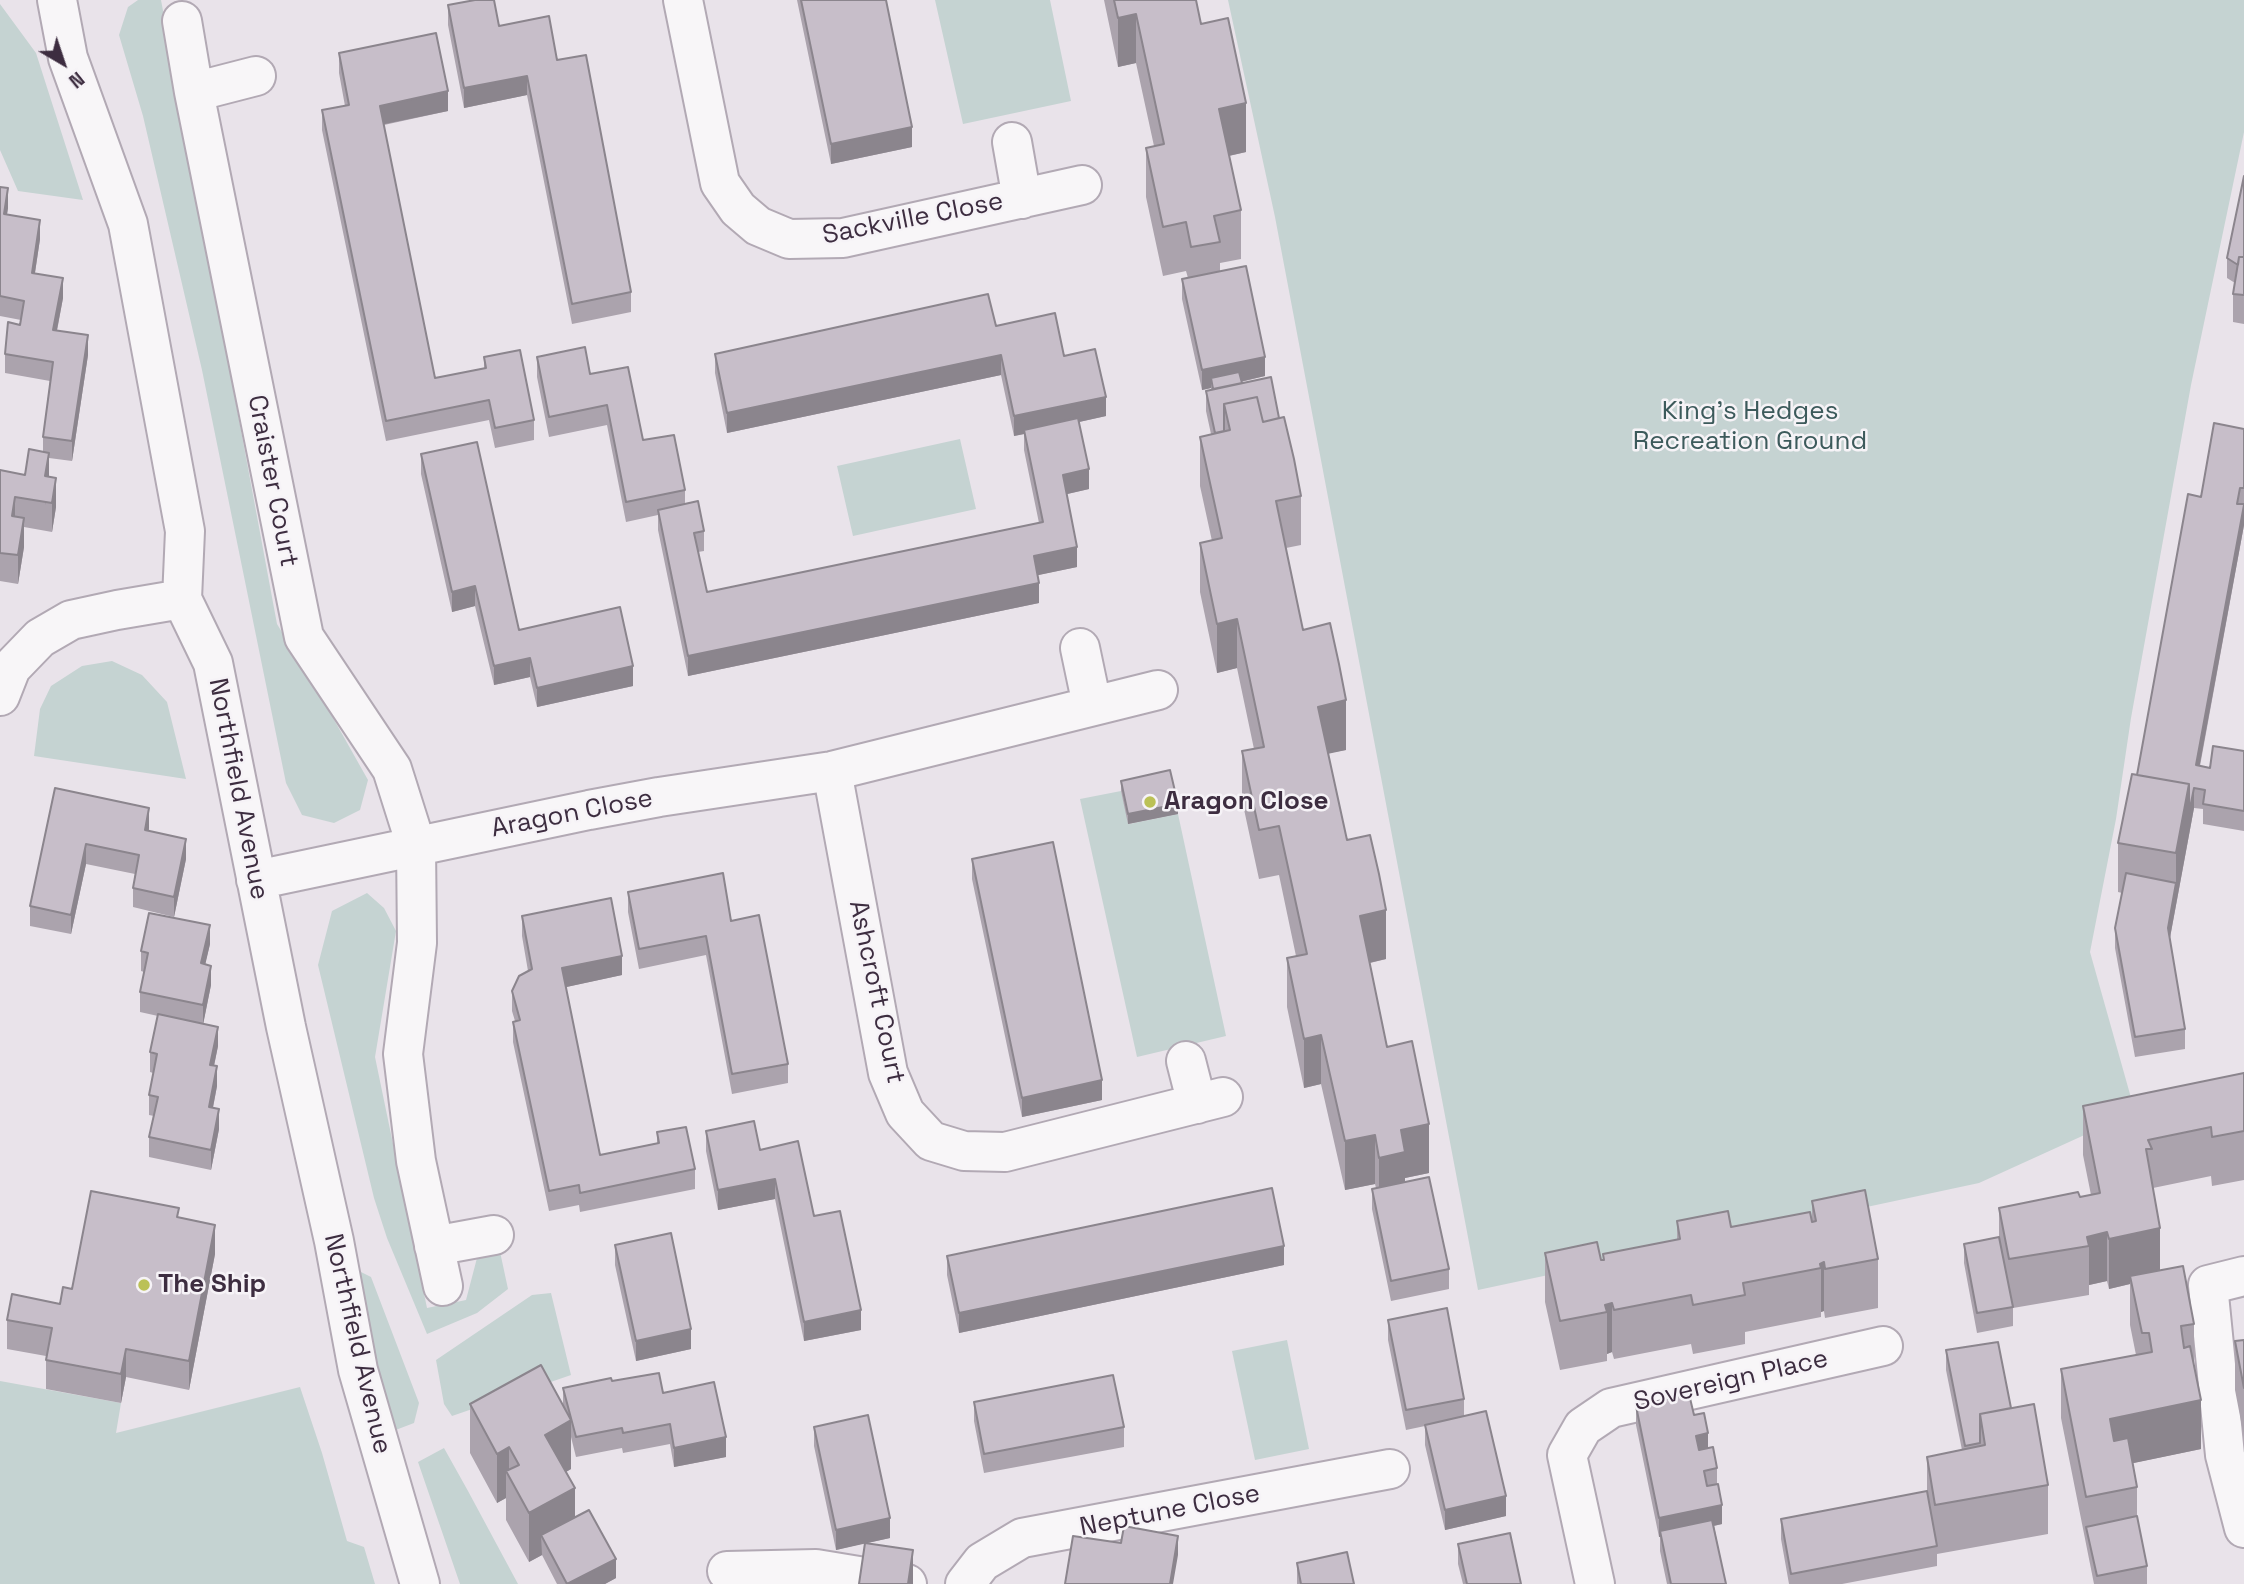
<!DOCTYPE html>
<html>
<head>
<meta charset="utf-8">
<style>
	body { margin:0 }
	#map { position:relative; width:2244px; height:1584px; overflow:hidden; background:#e9e3ea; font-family:"Space Grotesk",sans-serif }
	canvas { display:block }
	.north { position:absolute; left:28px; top:28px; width:70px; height:70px; -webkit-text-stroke:5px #f6f3f7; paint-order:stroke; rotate:141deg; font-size:19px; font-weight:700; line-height:28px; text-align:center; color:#3d2d40 }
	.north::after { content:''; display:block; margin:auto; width:24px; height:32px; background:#3d2d40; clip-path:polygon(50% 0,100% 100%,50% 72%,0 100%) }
</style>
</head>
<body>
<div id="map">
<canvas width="2244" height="1584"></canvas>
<div class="north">N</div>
</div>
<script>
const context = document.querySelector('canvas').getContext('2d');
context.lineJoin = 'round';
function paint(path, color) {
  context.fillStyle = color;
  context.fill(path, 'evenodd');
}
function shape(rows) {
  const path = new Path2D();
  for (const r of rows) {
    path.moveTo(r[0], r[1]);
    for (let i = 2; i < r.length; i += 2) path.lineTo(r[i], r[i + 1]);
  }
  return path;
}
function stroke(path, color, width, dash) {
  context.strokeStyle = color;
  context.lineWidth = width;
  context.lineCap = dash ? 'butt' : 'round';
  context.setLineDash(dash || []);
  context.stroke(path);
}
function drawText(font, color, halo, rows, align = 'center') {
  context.font = font + ' "Space Grotesk",sans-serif';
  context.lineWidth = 5;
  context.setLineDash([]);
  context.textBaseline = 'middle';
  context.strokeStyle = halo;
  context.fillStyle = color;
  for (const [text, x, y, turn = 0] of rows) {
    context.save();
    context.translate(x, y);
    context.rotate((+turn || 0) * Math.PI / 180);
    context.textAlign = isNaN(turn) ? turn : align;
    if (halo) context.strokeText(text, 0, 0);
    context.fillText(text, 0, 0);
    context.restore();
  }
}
paint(shape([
	[138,0,161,0,277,624,319,693,368,780,360,810,334,823,302,815,286,783,202,370,143,116,119,35,128,7],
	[935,0,1050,0,1071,101,963,124],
	[1228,0,2244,0,2244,132,2191,385,2131,718,2116,819,2090,952,2135,1112,1979,1183,1478,1290,1275,217],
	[0,4,36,53,83,200,18,191,0,150],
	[960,439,976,509,853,536,837,466],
	[112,661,142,675,167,702,186,779,34,756,40,709,51,686,82,666],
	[1121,791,1129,824,1178,814,1226,1036,1137,1057,1080,799],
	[367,893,384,908,396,931,375,1057,427,1308,466,1300,477,1258,499,1247,508,1289,477,1313,427,1334,387,1238,374,1198,318,965,332,911],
	[355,1269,371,1277,419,1403,414,1423,393,1431],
	[551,1293,571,1375,452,1416,444,1404,436,1360,532,1295],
	[1287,1340,1309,1449,1255,1460,1232,1351],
	[0,1381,121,1403,116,1433,300,1387,322,1453,347,1541,364,1547,375,1584,0,1584],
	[444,1448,468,1491,518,1584,460,1584,418,1462]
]), '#c5d3d2');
const minor = shape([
	[57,0,68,58,128,224,185,531,182,599,213,663,286,1027,334,1241,358,1370,420,1584],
	[683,0,720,183,738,209,758,226,789,239,843,238,1082,185],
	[182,21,194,92,304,637,392,769,416,845,417,943,403,1054,416,1161,443,1286],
	[194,92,256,76],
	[1012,142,1022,199],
	[1080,648,1092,705],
	[0,696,11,668,40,638,71,620,117,610,182,599],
	[832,771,888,1073,905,1113,931,1141,964,1151,1005,1152,1223,1097],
	[256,880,589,810,659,797,832,771,1158,690],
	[1186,1061,1197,1104],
	[434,1246,494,1235],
	[2244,1276,2208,1285,2225,1455,2244,1528],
	[727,1571,816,1569,907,1584],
	[965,1584,982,1562,1022,1538,1390,1469],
	[1595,1584,1567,1455,1583,1427,1611,1408,1883,1346]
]);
stroke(minor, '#b2a9b4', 42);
stroke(minor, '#f8f6f8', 38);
paint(shape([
	[797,0,886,0,912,147,831,164],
	[1104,0,1196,0,1201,24,1246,152,1229,156,1241,210,1241,259,1220,263,1220,271,1265,376,1241,382,1242,383,1279,418,1301,496,1301,545,1286,548,1303,630,1346,750,1328,753,1347,840,1386,959,1370,963,1387,1047,1429,1173,1405,1178,1405,1182,1449,1269,1449,1289,1391,1301,1372,1209,1372,1189,1376,1188,1375,1184,1345,1190,1321,1084,1304,1088,1287,1007,1287,958,1296,956,1279,875,1259,879,1242,800,1242,751,1254,749,1237,668,1217,673,1200,592,1200,543,1212,541,1200,486,1200,437,1211,434,1206,411,1206,391,1211,390,1211,388,1202,390,1182,299,1182,279,1188,278,1186,271,1163,276,1146,197,1146,148,1154,146,1136,63,1118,67],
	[448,5,499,26,557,60,631,292,631,312,572,324,527,95,464,108,448,25],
	[339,53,448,111,384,125,435,378,484,368,484,357,534,420,534,440,495,448,489,420,386,441,322,130,322,110,345,106,339,73],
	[2244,176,2244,324,2233,322,2233,294,2235,283,2227,278,2227,258],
	[0,187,8,208,7,214,40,239,35,273,63,298,57,331,88,355,72,461,49,458,49,477,56,507,52,532,24,527,24,547,18,584,0,581,0,470,25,475,43,452,43,437,50,381,5,373,5,354,20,325,21,320,0,316],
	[996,326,1064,356,1106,416,1079,422,1089,489,1067,494,1077,567,1038,575,1039,603,688,676,658,530,658,515,626,522,607,425,549,437,537,377,537,357,590,374,643,440,685,490,685,504,704,531,704,551,698,552,707,592,1039,523,1024,450,1024,434,1014,436,1001,375,727,433,715,373,715,354],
	[2244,429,2244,525,2200,766,2210,768,2244,751,2244,831,2203,824,2203,809,2194,808,2170,938,2185,1029,2185,1049,2135,1057,2115,948,2115,928,2122,893,2118,892,2118,843,2137,775,2201,497],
	[421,454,519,630,633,686,537,707,530,677,494,685,475,606,452,612,421,474],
	[1121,781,1178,814,1128,824,1121,791],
	[55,788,149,828,149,831,186,859,174,917,133,907,133,888,135,874,86,864,71,934,30,926,30,906],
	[972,859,1102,1100,1022,1117,972,879],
	[628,892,731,921,788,1064,788,1083,732,1094,706,955,639,969,628,912],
	[522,916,622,975,566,987,600,1155,657,1143,657,1132,695,1169,695,1189,580,1212,579,1205,549,1211,513,1042,513,1022,515,1021,512,1011,512,991,528,971,522,936],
	[210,944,205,964,211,985,203,1024,218,1046,214,1066,217,1086,213,1108,219,1129,211,1170,149,1157,149,1137,154,1116,149,1115,149,1095,153,1073,150,1072,150,1052,158,1016,140,1012,140,992,144,972,141,971,141,951],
	[2244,1073,2244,1180,2212,1186,2211,1176,2153,1188,2160,1270,2194,1324,2194,1367,2201,1449,2133,1463,2137,1487,2137,1516,2147,1566,2147,1584,2094,1584,2061,1418,2061,1369,2136,1355,2130,1325,2130,1284,2109,1289,2107,1281,2089,1285,2089,1295,2013,1308,2013,1326,1977,1333,1964,1263,1964,1244,1999,1237,1999,1208,2091,1195,2083,1155,2083,1106],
	[706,1131,760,1150,814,1216,861,1330,804,1341,775,1199,718,1210,706,1151],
	[1812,1201,1878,1259,1878,1308,1825,1318,1824,1311,1821,1312,1821,1317,1745,1332,1745,1344,1693,1354,1691,1344,1614,1359,1612,1352,1607,1354,1607,1361,1560,1370,1545,1302,1545,1253,1603,1260,1603,1254,1677,1240,1677,1221,1731,1227,1812,1221],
	[179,1218,215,1254,189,1390,126,1377,121,1403,46,1389,46,1356,7,1349,7,1320,60,1304,72,1289],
	[615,1245,691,1349,636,1361,615,1265],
	[947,1256,1284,1265,959,1333,947,1275],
	[1388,1320,1464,1399,1464,1416,1506,1516,1445,1530,1425,1445,1425,1426,1406,1430,1388,1340],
	[2244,1340,2244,1437,2235,1390,2235,1341],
	[1946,1350,2011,1408,2048,1485,2048,1534,1937,1554,1937,1566,1842,1584,1789,1584,1781,1539,1781,1519,1927,1492,1927,1457,1962,1450,1946,1370],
	[612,1381,663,1393,726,1457,674,1467,670,1444,623,1453,622,1448,576,1457,571,1437,571,1469,566,1472,575,1518,616,1578,605,1584,557,1584,542,1555,529,1562,506,1520,506,1498,497,1503,470,1453,470,1404,563,1406,563,1388],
	[974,1402,1124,1427,1124,1447,984,1473,974,1421],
	[1636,1406,1694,1415,1717,1468,1717,1484,1722,1524,1714,1526,1726,1584,1667,1584,1660,1551,1660,1537,1659,1537,1636,1425],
	[814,1427,890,1538,867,1543,913,1584,865,1543,836,1550,814,1446],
	[1458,1544,1521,1584,1463,1584,1458,1564],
	[1297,1563,1354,1584,1297,1584]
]), '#aba3ad');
paint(shape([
	[1136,14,1136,63,1118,67,1118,18],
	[527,76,527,95,464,108,464,88],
	[448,91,448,111,380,125,380,106],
	[1246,103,1246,152,1219,158,1219,109],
	[912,127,912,147,831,164,831,144],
	[8,188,8,208,4,233,4,214],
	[40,220,40,239,32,292,32,273],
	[63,278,63,298,53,350,53,330],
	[88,335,88,355,72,461,72,441],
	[1001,355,1001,375,727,433,727,413],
	[1265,357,1265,376,1213,388,1211,378,1211,388,1202,390,1202,370],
	[1106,397,1106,416,1025,434,1024,430,1024,434,1014,436,1014,416],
	[49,453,49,482,45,505,45,476],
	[1089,469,1089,489,1063,495,1063,475],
	[56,478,56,507,52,532,52,503],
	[15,497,15,525,12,516],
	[2244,505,2244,525,2196,785,2196,765],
	[24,518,24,547,18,584,18,555],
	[1077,547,1077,567,1034,576,1034,556],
	[1039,583,1039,603,688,676,688,656],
	[475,586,475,606,452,612,452,592],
	[1237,619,1237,668,1217,673,1217,624],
	[530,658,530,677,494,685,494,666],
	[633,666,633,686,537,707,537,688],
	[1346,700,1346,750,1318,756,1318,707],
	[2189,784,2194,788,2194,808,2168,948,2168,928,2176,883,2176,853],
	[1178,804,1178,814,1128,824,1128,814],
	[149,808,149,828,145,850,145,830],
	[186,839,186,859,174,917,174,897],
	[86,844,86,864,71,934,71,915],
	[1386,910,1386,959,1360,965,1360,916],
	[210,925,210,944,201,983,201,963],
	[622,956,622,975,562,988,562,968],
	[211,966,211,985,203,1025,203,1005],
	[218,1027,218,1046,210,1085,210,1065],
	[1321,1035,1321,1084,1304,1088,1304,1039],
	[217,1066,217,1086,209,1127,209,1107],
	[1102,1080,1102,1100,1022,1117,1022,1098],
	[219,1109,219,1129,211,1170,211,1150],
	[1429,1124,1429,1173,1405,1178,1405,1201,1379,1207,1379,1158,1401,1130],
	[1375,1135,1375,1184,1345,1190,1345,1141],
	[775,1179,775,1199,718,1210,718,1190],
	[215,1225,215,1254,189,1390,189,1361],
	[2160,1228,2160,1277,2130,1276,2130,1284,2109,1289,2109,1239],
	[2107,1232,2107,1281,2089,1285,2089,1246,2087,1237],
	[1284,1246,1284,1265,959,1333,959,1313],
	[1824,1262,1824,1311,1821,1312,1821,1268,1820,1264],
	[1612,1303,1612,1352,1607,1354,1607,1312,1605,1305],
	[861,1310,861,1330,804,1341,804,1322],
	[691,1329,691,1349,636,1361,636,1341],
	[126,1349,126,1377,121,1403,121,1374],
	[2201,1400,2201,1449,2110,1468,2110,1419],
	[571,1420,571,1469,545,1484,545,1435],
	[1708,1433,1708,1453,1696,1455,1696,1436],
	[726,1437,726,1457,674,1467,674,1448],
	[509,1447,509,1477,506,1471,506,1498,497,1503,497,1454],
	[575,1488,575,1538,541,1535,542,1555,529,1562,529,1513],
	[1506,1496,1506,1516,1445,1530,1445,1510],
	[1722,1505,1722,1524,1661,1537,1660,1531,1660,1537,1659,1537,1659,1518],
	[890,1518,890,1538,836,1550,836,1530],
	[1178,1536,1178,1555,1173,1584,1170,1584],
	[913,1550,913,1584,908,1584],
	[616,1559,616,1578,605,1584,567,1584]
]), '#8b858d');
const building = shape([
	[475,0,494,0,499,26,549,16,557,60,586,55,631,292,572,304,527,76,464,88,448,5,475,0],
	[801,0,886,0,912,127,831,144,801,0],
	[1114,0,1196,0,1201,24,1228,18,1246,103,1219,109,1241,210,1214,216,1220,242,1191,247,1186,222,1163,227,1146,148,1164,144,1136,14,1118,18,1114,0],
	[436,33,448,91,380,106,435,378,486,368,484,357,520,350,534,420,495,428,489,400,386,421,322,110,349,105,339,53,436,33],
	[2244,176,2244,257,2239,257,2238,265,2227,258,2244,176],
	[0,187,8,188,4,214,40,220,32,273,63,278,53,330,88,335,72,441,43,437,53,362,5,354,8,322,20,325,24,301,0,296,0,187],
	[2239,257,2244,257,2244,295,2233,294,2239,257],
	[1246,266,1265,357,1202,370,1182,279,1246,266],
	[988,294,996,326,1055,313,1064,356,1095,349,1106,397,1014,416,1001,355,727,413,715,354,988,294],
	[585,347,590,374,628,367,643,440,674,435,685,490,626,502,607,405,549,417,537,357,585,347],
	[1239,372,1242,383,1213,389,1211,378,1239,372],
	[1271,377,1279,418,1263,422,1257,397,1224,404,1224,431,1215,433,1206,391,1271,377],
	[1257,397,1263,422,1284,417,1294,459,1301,496,1276,501,1303,630,1330,623,1339,664,1346,700,1318,707,1347,840,1370,835,1379,874,1386,910,1360,916,1387,1047,1412,1041,1429,1124,1401,1130,1405,1152,1379,1158,1375,1135,1345,1141,1321,1035,1304,1039,1287,958,1307,954,1279,826,1259,830,1242,751,1264,747,1237,619,1217,624,1200,543,1222,538,1200,437,1230,430,1224,404,1257,397],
	[1078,418,1089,469,1063,475,1077,547,1034,556,1039,583,688,656,658,510,698,501,704,531,694,533,707,592,1043,522,1024,430,1078,418],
	[2214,423,2244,429,2244,488,2240,488,2237,504,2244,504,2244,505,2196,765,2210,768,2213,746,2244,751,2244,811,2203,804,2205,790,2194,788,2189,813,2189,784,2137,775,2188,494,2201,497,2214,423],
	[477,442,519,630,620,607,633,666,537,688,530,658,494,666,475,586,452,592,421,454,477,442],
	[29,449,49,453,45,476,56,478,52,503,15,497,12,516,24,518,18,555,0,553,0,470,25,475,29,449],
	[1170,770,1178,804,1128,814,1121,781,1170,770],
	[2132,774,2189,784,2176,853,2118,843,2132,774],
	[55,788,149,808,145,830,186,839,174,897,133,888,139,855,86,844,71,915,30,906,55,788],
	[1053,842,1102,1080,1022,1098,972,859,1053,842],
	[723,873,731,921,759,915,788,1064,732,1074,706,936,639,949,628,892,723,873],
	[2126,873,2176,883,2168,928,2185,1029,2135,1037,2115,928,2126,873],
	[611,898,622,956,562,968,600,1155,659,1143,657,1132,686,1127,695,1169,580,1193,579,1185,549,1191,513,1022,520,1020,512,991,519,976,532,969,522,916,611,898],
	[149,913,210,925,201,963,211,966,203,1005,140,992,148,953,141,951,149,913],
	[158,1014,218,1027,210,1065,217,1066,209,1107,219,1109,211,1150,149,1137,158,1097,149,1095,157,1054,150,1052,158,1014],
	[2244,1073,2244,1131,2212,1137,2211,1127,2148,1140,2152,1149,2146,1149,2160,1228,2109,1239,2107,1232,2087,1237,2089,1246,2009,1259,1999,1208,2078,1192,2080,1197,2100,1193,2083,1106,2244,1073],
	[754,1121,760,1150,798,1141,814,1216,840,1211,861,1310,804,1322,775,1179,718,1190,706,1131,754,1121],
	[1429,1177,1449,1269,1391,1281,1372,1189,1429,1177],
	[1272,1188,1284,1246,959,1313,947,1256,1272,1188],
	[1865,1190,1878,1259,1825,1269,1824,1262,1820,1264,1821,1268,1743,1283,1745,1295,1693,1305,1691,1295,1614,1310,1612,1303,1605,1305,1607,1312,1560,1321,1545,1253,1597,1242,1601,1260,1604,1260,1603,1254,1680,1239,1677,1221,1728,1211,1731,1227,1810,1212,1812,1222,1816,1221,1812,1201,1865,1190],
	[91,1191,179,1208,177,1217,215,1225,189,1361,126,1349,121,1374,46,1360,52,1328,7,1320,12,1294,60,1304,63,1287,72,1289,91,1191],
	[671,1233,691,1329,636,1341,615,1245,671,1233],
	[1999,1237,2013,1307,1977,1313,1964,1244,1999,1237],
	[2183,1266,2194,1324,2181,1326,2182,1334,2184,1348,2190,1346,2201,1400,2110,1419,2114,1441,2128,1438,2137,1487,2086,1497,2061,1369,2152,1352,2149,1333,2142,1333,2130,1276,2183,1266],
	[1447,1308,1464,1399,1406,1410,1388,1320,1447,1308],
	[2244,1340,2244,1388,2235,1341,2244,1340],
	[1998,1342,2011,1408,1980,1414,1980,1443,1965,1446,1946,1350,1998,1342],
	[541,1365,571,1420,545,1435,575,1488,529,1513,506,1471,519,1465,509,1447,497,1454,470,1404,541,1365],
	[659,1373,663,1393,714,1382,726,1437,674,1448,670,1424,623,1433,622,1428,576,1437,563,1388,611,1378,612,1381,659,1373],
	[1113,1375,1124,1427,984,1454,974,1402,1113,1375],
	[1689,1394,1694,1415,1704,1413,1708,1433,1696,1436,1699,1450,1713,1447,1717,1468,1704,1471,1707,1486,1718,1484,1722,1505,1659,1518,1636,1406,1689,1394],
	[2034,1404,2048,1485,1935,1505,1927,1457,1985,1445,1980,1414,2034,1404],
	[1486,1411,1506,1496,1445,1510,1425,1425,1486,1411],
	[868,1415,890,1518,836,1530,814,1427,868,1415],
	[1927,1491,1937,1546,1791,1574,1781,1519,1927,1491],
	[589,1510,616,1559,567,1584,541,1535,589,1510],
	[2137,1516,2147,1566,2097,1576,2086,1527,2137,1516],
	[1712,1520,1726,1584,1671,1584,1660,1531,1712,1520],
	[1124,1526,1178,1536,1170,1584,1065,1584,1073,1536,1121,1543,1124,1526],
	[1510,1533,1521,1584,1467,1584,1458,1544,1510,1533],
	[865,1543,913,1550,908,1584,859,1584,865,1543],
	[1347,1552,1354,1584,1301,1584,1297,1563,1347,1552]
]);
paint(building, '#c7bec9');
stroke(building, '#8b858d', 2);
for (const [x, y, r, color] of [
	[1150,802,7,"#bbc156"],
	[144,1285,7,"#bbc156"]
]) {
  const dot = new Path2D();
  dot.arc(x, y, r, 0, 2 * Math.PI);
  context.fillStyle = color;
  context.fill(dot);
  stroke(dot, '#f6f3f7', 2.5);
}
drawText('26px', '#3d2d40', '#f6f3f7', [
	["Sackville Close",913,219,-11],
	["Craister Court",272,481,79],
	["Northfield Avenue",238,789,79],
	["Aragon Close",572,814,-11],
	["Ashcroft Court",876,992,78],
	["Northfield Avenue",357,1344,77],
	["Sovereign Place",1731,1381,-13],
	["Neptune Close",1170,1511,-11]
]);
drawText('26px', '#3c5a5b', '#f6f3f7', [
	["King's Hedges",1750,412],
	["Recreation Ground",1750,442]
]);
drawText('bold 26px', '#3d2d40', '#f6f3f7', [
	["Aragon Close",1164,802],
	["The Ship",158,1285]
], 'left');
</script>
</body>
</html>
